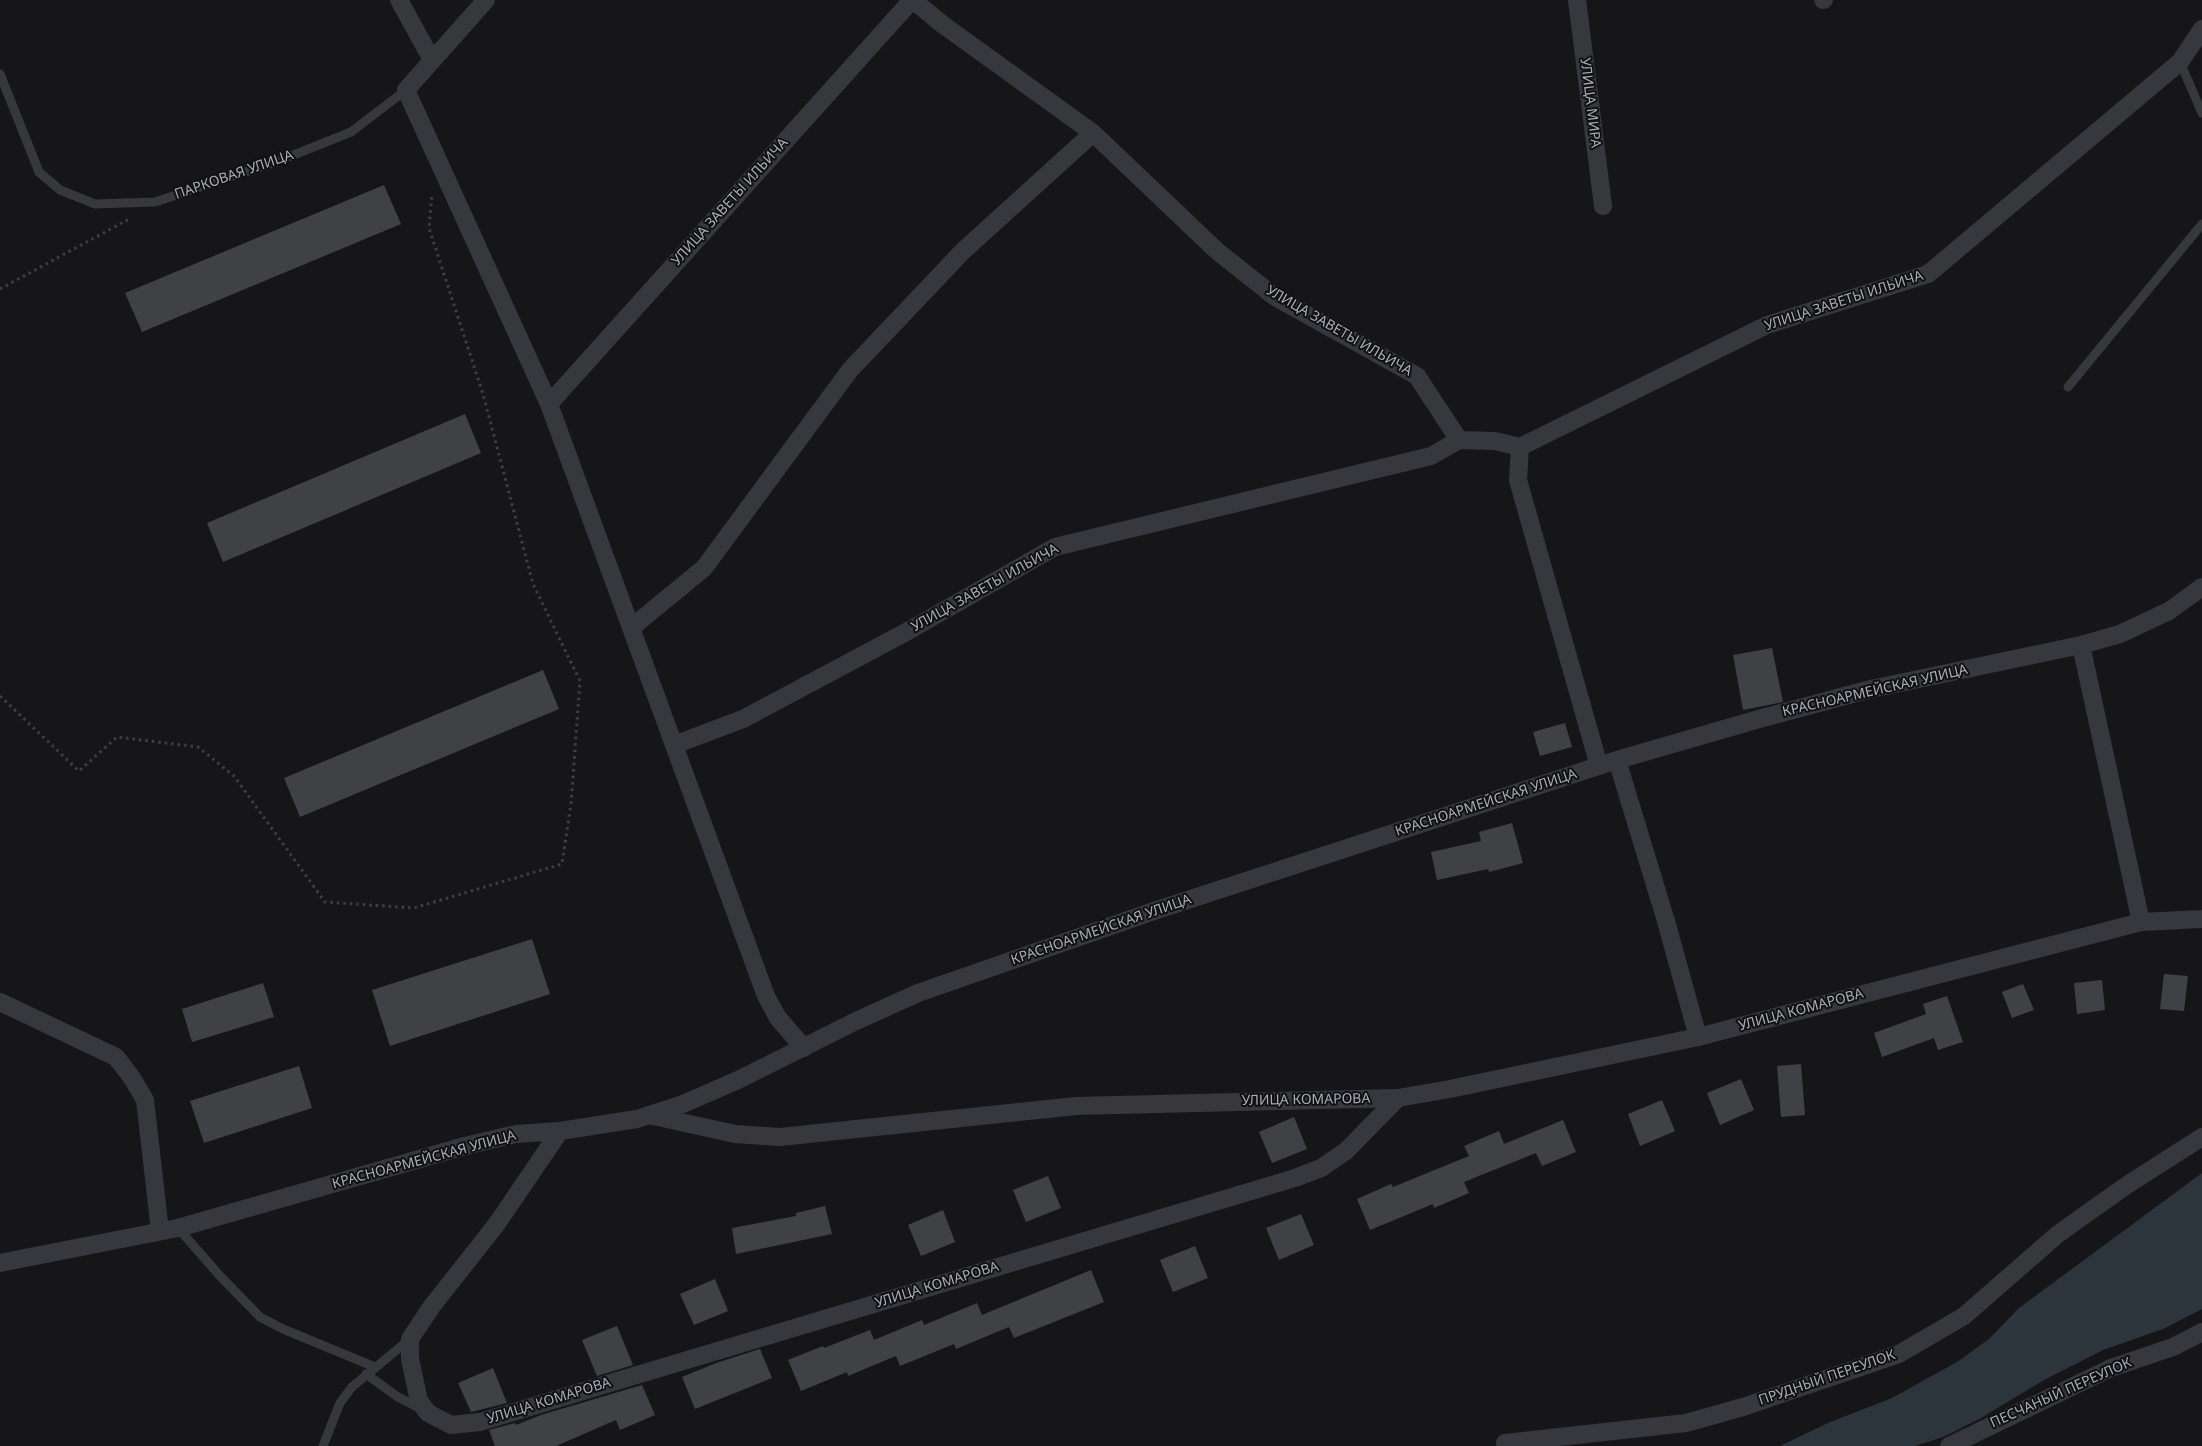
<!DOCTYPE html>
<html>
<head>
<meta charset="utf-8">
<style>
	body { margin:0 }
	canvas { display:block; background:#161618 }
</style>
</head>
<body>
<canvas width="2202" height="1446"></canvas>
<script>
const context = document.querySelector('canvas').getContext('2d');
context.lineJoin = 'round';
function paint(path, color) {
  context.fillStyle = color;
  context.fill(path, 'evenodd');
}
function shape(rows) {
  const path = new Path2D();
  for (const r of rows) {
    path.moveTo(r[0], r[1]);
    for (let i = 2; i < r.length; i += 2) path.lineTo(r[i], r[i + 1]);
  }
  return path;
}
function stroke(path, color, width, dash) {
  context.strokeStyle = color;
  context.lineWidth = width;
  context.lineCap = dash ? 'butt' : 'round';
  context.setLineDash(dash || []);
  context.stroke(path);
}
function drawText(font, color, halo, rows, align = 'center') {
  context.font = font + ' "Noto Sans",sans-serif';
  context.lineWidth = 4;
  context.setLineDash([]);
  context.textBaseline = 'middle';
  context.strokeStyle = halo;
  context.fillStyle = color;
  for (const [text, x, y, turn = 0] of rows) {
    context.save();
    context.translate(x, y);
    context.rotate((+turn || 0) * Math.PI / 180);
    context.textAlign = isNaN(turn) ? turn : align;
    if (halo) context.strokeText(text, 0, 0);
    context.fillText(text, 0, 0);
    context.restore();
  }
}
paint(shape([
	[2202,1173,2202,1309,2163,1329,2103,1350,2044,1380,1981,1418,1943,1437,1915,1446,1780,1446,1828,1423,1892,1398,1957,1362,1989,1339,2019,1308]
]), '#2c353c');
paint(shape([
	[384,185,401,224,142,332,125,293],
	[465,414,481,453,223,562,207,523],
	[1772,648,1783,702,1743,710,1733,655],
	[543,670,559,709,300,817,284,778],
	[1565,723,1572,747,1540,756,1533,732],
	[1512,823,1523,863,1489,872,1488,869,1437,880,1431,852,1481,841,1479,832],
	[532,939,550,994,390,1046,372,990],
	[2164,974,2188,976,2184,1011,2160,1009],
	[2102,980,2105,1010,2077,1014,2074,983],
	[263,983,274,1017,192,1042,182,1009],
	[2023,984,2034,1010,2012,1018,2002,992],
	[1947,996,1963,1042,1938,1050,1934,1038,1882,1057,1874,1033,1926,1014,1923,1004],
	[1801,1064,1805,1115,1781,1117,1777,1066],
	[299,1066,312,1108,204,1143,190,1101],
	[1741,1079,1754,1110,1720,1125,1707,1093],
	[1662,1100,1675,1131,1640,1146,1628,1114],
	[1294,1117,1307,1149,1272,1163,1259,1132],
	[1563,1120,1576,1152,1542,1166,1536,1153,1464,1182,1469,1193,1434,1208,1433,1204,1370,1230,1357,1199,1391,1184,1393,1187,1469,1156,1464,1146,1499,1131,1504,1144],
	[1048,1176,1061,1208,1026,1222,1013,1190],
	[825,1206,832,1234,736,1254,732,1228,796,1216,796,1213],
	[943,1210,955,1242,921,1256,908,1225],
	[1301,1214,1314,1245,1279,1260,1266,1228],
	[1195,1246,1208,1278,1173,1292,1160,1260],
	[1091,1270,1104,1302,1014,1338,1009,1327,956,1349,954,1344,900,1366,896,1356,848,1376,847,1372,801,1391,788,1360,823,1346,824,1348,870,1330,874,1340,922,1320,924,1325,977,1303,982,1315],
	[715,1279,728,1311,694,1325,680,1294],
	[617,1326,633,1365,597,1376,582,1340],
	[760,1349,772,1378,695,1409,682,1377,716,1363],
	[493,1368,507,1403,471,1412,458,1383],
	[642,1385,655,1415,620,1430,616,1420,556,1446,495,1446,489,1430,515,1423,516,1425,541,1415]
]), '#404145');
stroke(shape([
	[0,289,131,218],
	[0,696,79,771,117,737,198,747,234,776,325,902,414,908,562,864,571,804,580,681,533,584,483,394,429,228,432,194]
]), '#3d3f44', 3, [2.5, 4]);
stroke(shape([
	[2180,62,2202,113],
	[0,74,39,172,60,190,95,204,155,202,276,162,351,132,406,90],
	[2068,387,2202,224],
	[178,1228,220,1276,260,1317,283,1329,375,1367],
	[366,1374,398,1397,421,1409],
	[323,1446,340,1403,352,1387,410,1339]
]), '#37383d', 9);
stroke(shape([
	[399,0,432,60],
	[486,0,406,90,549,404,766,996,778,1018,804,1048],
	[913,0,942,24,1093,133,1217,251,1275,297,1417,376,1459,440],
	[1577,0,1603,206],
	[1823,0,1824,0],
	[549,404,912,0],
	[1520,447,1518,480,1599,766],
	[631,628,704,568,850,370,963,251,1093,133],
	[2081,645,2141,922],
	[674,745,743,719,908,631,1055,547,1431,456,1459,440,1495,441,1520,447,1767,325,1928,274,2180,62,2202,29],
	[1617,760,1666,921,1698,1037],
	[0,1002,116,1057,132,1078,145,1100,160,1231],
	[649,1115,735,1134,780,1137,1076,1106,1398,1098,1450,1089,1698,1037,2141,922,2202,919],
	[560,1131,496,1225,432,1306,410,1339,410,1359,419,1401,428,1413,451,1425,480,1422,1295,1178,1321,1168,1346,1151,1398,1098],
	[0,1263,178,1228,465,1146,516,1134,560,1131,637,1119,683,1104,738,1080,854,1022,918,993,1154,911,1617,760,1759,719,1871,689,2081,645,2120,634,2169,611,2202,587],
	[1505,1443,1686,1423,1743,1407,1899,1354,1964,1316,2058,1234,2127,1185,2202,1137],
	[1949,1446,2111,1368,2173,1347,2202,1332]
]), '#37383d', 18);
drawText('14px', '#a8adb8', '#111113', [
	["УЛИЦА МИРА",1590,103,83],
	["ПАРКОВАЯ УЛИЦА",234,175,-19],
	["УЛИЦА ЗАВЕТЫ ИЛЬИЧА",730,202,-48],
	["УЛИЦА ЗАВЕТЫ ИЛЬИЧА",1844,301,-18],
	["УЛИЦА ЗАВЕТЫ ИЛЬИЧА",1339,331,30],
	["УЛИЦА ЗАВЕТЫ ИЛЬИЧА",985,588,-29],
	["КРАСНОАРМЕЙСКАЯ УЛИЦА",1875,691,-13],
	["КРАСНОАРМЕЙСКАЯ УЛИЦА",1486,803,-18],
	["КРАСНОАРМЕЙСКАЯ УЛИЦА",1101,930,-19],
	["УЛИЦА КОМАРОВА",1801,1010,-15],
	["УЛИЦА КОМАРОВА",1306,1100,-1],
	["КРАСНОАРМЕЙСКАЯ УЛИЦА",424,1160,-15],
	["УЛИЦА КОМАРОВА",937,1285,-17],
	["ПРУДНЫЙ ПЕРЕУЛОК",1827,1378,-19],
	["ПЕСЧАНЫЙ ПЕРЕУЛОК",2061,1393,-24],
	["УЛИЦА КОМАРОВА",549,1401,-17]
]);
</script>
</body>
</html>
